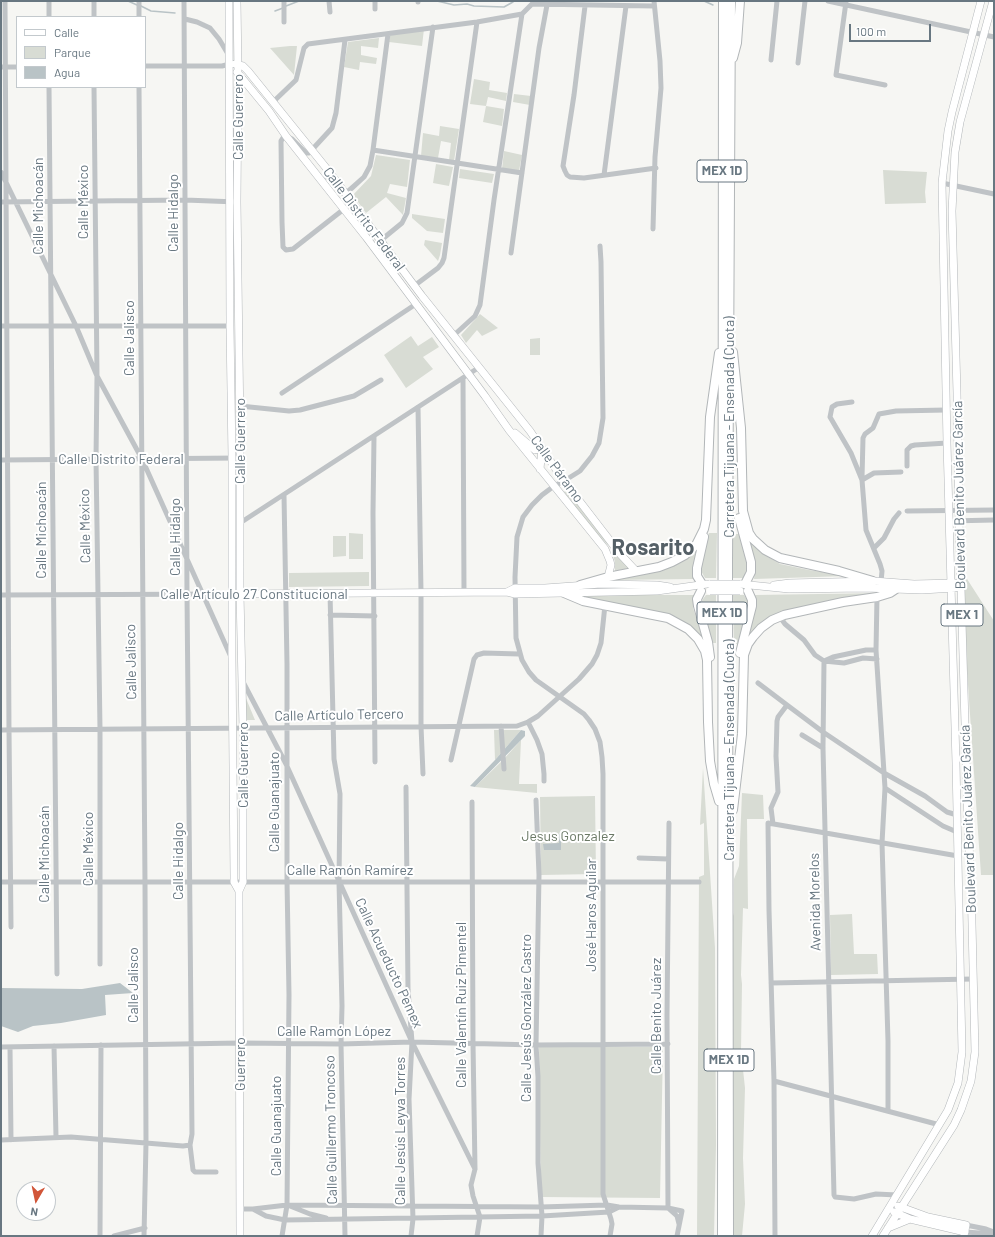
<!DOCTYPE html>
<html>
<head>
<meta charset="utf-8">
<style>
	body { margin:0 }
	#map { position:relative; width:995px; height:1237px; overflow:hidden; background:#f6f6f3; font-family:Barlow,sans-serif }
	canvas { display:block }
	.frame { position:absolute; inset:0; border:2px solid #687781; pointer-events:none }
	.legend { position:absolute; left:16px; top:16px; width:130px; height:72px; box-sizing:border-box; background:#fff; border:1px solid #c3c9cd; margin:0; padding:5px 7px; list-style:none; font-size:12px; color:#687781 }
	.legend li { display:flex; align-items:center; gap:8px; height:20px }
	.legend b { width:20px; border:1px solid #c3c9cd }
	.north { position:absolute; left:16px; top:1181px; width:40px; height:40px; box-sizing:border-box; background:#fff; border:1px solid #c3c9cd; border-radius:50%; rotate:189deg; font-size:11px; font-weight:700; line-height:16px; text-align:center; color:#687781 }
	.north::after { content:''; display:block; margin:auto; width:14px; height:18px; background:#d15538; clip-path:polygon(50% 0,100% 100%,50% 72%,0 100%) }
	.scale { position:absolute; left:849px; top:24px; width:82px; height:18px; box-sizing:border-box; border:2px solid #687781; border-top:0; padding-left:5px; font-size:12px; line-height:14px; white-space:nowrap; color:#687781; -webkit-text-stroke:3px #fff; paint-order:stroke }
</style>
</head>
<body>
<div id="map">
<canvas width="995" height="1237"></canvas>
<div class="frame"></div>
<ul class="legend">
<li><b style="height:5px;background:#fff"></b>Calle</li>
<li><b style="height:11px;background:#d8dcd4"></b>Parque</li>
<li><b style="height:11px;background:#b9c3c6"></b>Agua</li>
</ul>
<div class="north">N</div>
<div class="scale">100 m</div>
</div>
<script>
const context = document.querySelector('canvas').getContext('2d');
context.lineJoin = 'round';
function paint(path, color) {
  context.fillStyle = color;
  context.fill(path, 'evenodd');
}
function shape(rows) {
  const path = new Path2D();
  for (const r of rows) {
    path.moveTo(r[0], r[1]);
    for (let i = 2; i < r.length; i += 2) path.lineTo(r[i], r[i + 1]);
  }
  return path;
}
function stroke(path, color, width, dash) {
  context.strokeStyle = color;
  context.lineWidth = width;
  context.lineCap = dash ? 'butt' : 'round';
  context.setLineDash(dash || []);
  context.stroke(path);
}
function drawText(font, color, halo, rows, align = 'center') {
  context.font = font + ' Barlow,sans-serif';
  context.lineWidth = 4;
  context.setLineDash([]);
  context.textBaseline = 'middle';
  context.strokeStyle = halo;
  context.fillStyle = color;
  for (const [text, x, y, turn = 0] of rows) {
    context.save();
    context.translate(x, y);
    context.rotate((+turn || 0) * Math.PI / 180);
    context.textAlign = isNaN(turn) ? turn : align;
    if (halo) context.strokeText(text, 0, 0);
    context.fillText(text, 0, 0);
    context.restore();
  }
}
paint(shape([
	[424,29,422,46,389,42,390,35],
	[379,38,378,48,361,46,361,55,377,58,376,64,360,62,359,70,344,67,348,42],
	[290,46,297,46,294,75,270,48],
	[474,79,490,82,489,90,507,93,506,101,488,97,486,106,504,109,502,126,483,122,486,106,470,104],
	[514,94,531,96,530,105,513,102],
	[440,126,459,129,454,161,449,160,451,143,441,141,438,158,421,156,423,133,439,136],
	[504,151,522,155,519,171,502,169],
	[376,155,410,160,407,187,390,184,387,193,406,198,403,215,386,197,366,213,353,195,371,176],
	[436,164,453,167,449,186,433,183],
	[460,169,494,174,492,183,459,178],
	[883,170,927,172,925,192,926,203,885,204],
	[412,214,445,219,443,233,427,231,412,218],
	[425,240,442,243,440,255,438,261,424,245],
	[480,314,498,328,482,336,477,330,466,343,461,335],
	[411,336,418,346,432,337,439,347,423,357,433,369,406,388,384,355],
	[540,338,540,355,530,355,530,339],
	[566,490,609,545,608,545,594,532,564,492],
	[349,533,363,534,363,559,349,559],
	[709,533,717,533,716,578,705,578,700,569,703,549],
	[732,534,739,534,745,553,747,567,744,578,732,578],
	[745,535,760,552,780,564,809,570,847,576,754,579,755,569],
	[333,536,346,536,346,556,333,557],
	[700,543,694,567,694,579,607,580,665,568],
	[615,551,625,564,629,568,615,571,615,562,612,552],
	[960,568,994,621,994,875,981,875],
	[369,572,369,586,289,587,289,573],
	[883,593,819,605,759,626,754,630,744,643,756,608,757,604,755,595],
	[577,595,696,595,693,608,706,647,701,637,692,627,675,617],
	[706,595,716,595,716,643,710,643,701,605,703,599],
	[733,595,744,595,748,601,749,605,739,644,734,644],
	[245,696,255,720,245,720],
	[494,730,521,730,495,760],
	[521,740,519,784,537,784,537,793,475,787,503,760],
	[703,768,715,948,716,1145,714,1236,697,1236,699,877,704,875,704,823,700,825],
	[742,793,763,795,764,819,747,819,748,909,743,908,741,975,742,984,741,1051,745,1088,743,1158,745,1204,742,1236,734,1236,732,1099,733,973,732,919,734,913,734,879,739,866],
	[595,796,596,874,541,875,540,797],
	[852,914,854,954,877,954,878,974,831,975,830,915],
	[539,1047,663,1047,660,1198,541,1197]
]), '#d8dcd4');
paint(shape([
	[521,730,525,731,525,736,475,787,470,786,495,760],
	[559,834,585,834,592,840,566,839,561,842,561,850,544,850,543,844,559,843],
	[120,983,133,993,105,995,106,1015,61,1023,33,1026,18,1032,1,1026,1,988,82,989]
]), '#b9c3c6');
stroke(shape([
	[128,1,137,5],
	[437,1,454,5,467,4,474,6,504,7,513,2],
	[704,1,713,5],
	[141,6,151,11,175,13],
	[286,6,299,1],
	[275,11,283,8]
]), '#b9c3c6', 1.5);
const major = shape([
	[229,1,230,326,232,458,232,658,234,876,234,882,239,891],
	[237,1,238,73,237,202,240,431,240,594,243,728,243,882,239,891,239,903,240,1236],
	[235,64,243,66,248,71,327,169,422,296,530,431,564,481,621,555,636,571],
	[237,72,269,111,286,136,366,237,485,396,509,430,605,549,610,561,611,565,608,577],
	[515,433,535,450,542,448,540,469],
	[740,584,789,589,865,588,922,590,955,588],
	[774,585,790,583,873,581,914,584,955,583],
	[507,592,515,588,545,588,601,584,657,585,670,587],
	[236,594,507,592,515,594,657,591,707,584],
	[898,1206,928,1217,966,1225,964,1236],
	[894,1212,910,1219,965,1232],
	[888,1228,910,1219],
	[872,1236,948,1110,958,1083,962,1052,956,763,947,443,942,183,948,131,952,112,981,1],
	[883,1236,954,1125,961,1110,971,1081,975,1052,971,881,968,825,959,521,957,393,952,211,955,152,960,122,993,1]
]);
const highway = shape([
	[733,58,737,43,740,1],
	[733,352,741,428,743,511,749,533,753,539,765,550,780,558,839,571,873,581],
	[739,518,751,562,751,572,745,584],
	[702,584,697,576,697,568,704,537],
	[580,585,608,577,659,567,672,562,685,555,696,545,704,529,706,520,710,417,719,353],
	[701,591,697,599,698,606,708,642,710,657],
	[564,593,583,601,668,618,688,629,698,639,705,651,707,660,708,722,710,761,714,784,719,801],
	[740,653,752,606,752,600,748,591],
	[733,810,742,734,744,655,748,644,753,637,761,628,772,620,784,615,843,602,877,597,890,593,896,589],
	[722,1236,723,1],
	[729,1236,728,564,731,1]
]);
stroke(major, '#b3b7ba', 8);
stroke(highway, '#b2b6b8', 10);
stroke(shape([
	[5,1,9,730,11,927],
	[49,1,49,17],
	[139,1,139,17],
	[184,1,187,594,192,1134,190,1145,193,1170,195,1172,216,1172],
	[284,1,284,22],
	[329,1,330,12],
	[375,1,375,9],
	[418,1,418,2],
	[828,1,994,37],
	[846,2,836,75,885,85],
	[533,4,654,6],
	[585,6,574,95,563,166,565,171,567,175,570,177,584,178,656,168],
	[94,17,94,1],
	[185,19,197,22,210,28,219,39,228,54],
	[771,60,777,1],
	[798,63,805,1],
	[145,66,222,66,230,64],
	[2,67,17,67],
	[49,87,57,974],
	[94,87,97,376,96,459,100,729,100,964],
	[139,87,145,882,146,1143,144,1236],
	[273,102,296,80,304,48,308,44,477,22,522,14],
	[373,150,522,173],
	[1,172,76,326,97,376,142,459,231,657],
	[604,175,626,6],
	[321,180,327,176,332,181],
	[942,183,994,194],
	[343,193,345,194,353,187,364,177,370,166,373,150,388,34],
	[1,202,185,200,237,202],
	[344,209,293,249,286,250,283,247,282,222,281,141,283,138,286,136,292,139,306,153,309,153,332,128,336,113,345,40],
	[653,229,655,157,661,88,660,61,654,1],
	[380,241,402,223,407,213,433,27],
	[600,246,601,262,603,418,599,443,592,456,580,471,564,481,554,486,542,495,532,505,523,517,517,537,515,577,516,638,522,660,529,672,536,680,584,714,589,720,595,729,600,742,602,757,603,774,603,1194,611,1219,612,1224,610,1236],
	[511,253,539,48,547,5],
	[414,286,438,268,442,263,444,258,477,22],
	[1,326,230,326],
	[453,336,475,316,480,305,494,200,522,14,535,1],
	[463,378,464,592],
	[282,393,416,304],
	[852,402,837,404,832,407,830,417,851,453,862,480,866,530,880,564,882,571,881,582],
	[240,406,289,411,300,410,354,396,381,380],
	[418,407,421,592,421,726,423,774],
	[374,437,373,513,375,762],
	[1,460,240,458],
	[907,466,907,450,911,446,915,445,947,443],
	[862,478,863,438,865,434,873,428,879,414,896,411,946,410],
	[862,480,874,473,901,472],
	[907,511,994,510],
	[949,521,994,520],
	[240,523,478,368],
	[874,548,884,538,894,519,899,513],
	[330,593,334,759,340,794,339,882,342,1006,341,1044,345,1236],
	[1,595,232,594],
	[877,597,876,650,885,788,882,843,888,1041,888,1111],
	[330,615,375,616],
	[780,617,785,624,804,640,815,655,824,661,844,663,863,658,877,659],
	[876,650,866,650,833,657,824,661,823,748,834,1195,835,1197,854,1199,876,1194,897,1195],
	[242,680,286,764,412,1042,475,1169],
	[758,683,787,705],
	[528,722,537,740,542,754,544,774,544,781],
	[501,726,504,769],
	[1,730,517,726,528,722,538,716,579,679,592,664,597,655,601,643,605,605],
	[802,735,823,748],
	[451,760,474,659,477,655,484,653,519,654],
	[406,787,408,990,412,1042,409,1099,413,1219,411,1236],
	[885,788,943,826,957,832],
	[536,800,539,875,536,1045,538,1077,538,1163,542,1216,541,1236],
	[472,802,473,1043,475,1169,471,1185,473,1196,480,1217,477,1236],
	[669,823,667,1015,668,1208,677,1216,679,1224],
	[773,824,771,808,778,792,776,756,777,721,778,717,787,705,823,732,884,773,925,796,947,812,957,815],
	[639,858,668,859],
	[1,882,699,882],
	[771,983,973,979],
	[54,1046,56,1137],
	[1,1047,240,1043,341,1044,412,1042,536,1045,668,1044],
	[10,1047,11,1140],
	[774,1081,940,1125],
	[1,1140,71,1137,183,1146,190,1145],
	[290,1206,310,1214,326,1218],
	[240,1209,253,1209,287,1205,541,1207,607,1205,619,1207,668,1208,682,1211,677,1236],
	[253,1209,266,1216,285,1220,542,1216,609,1212,619,1207],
	[966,1225,986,1229,994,1232],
	[965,1232,994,1234],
	[100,1236,101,1045],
	[114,1236,145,1228],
	[282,1236,287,1205,289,995,287,881,287,664,284,495],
	[775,1236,774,1081,769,910,768,823,958,856]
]), '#bfc3c6', 5);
stroke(major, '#fff', 7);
stroke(highway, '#fff', 8);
const majorBridge = shape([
	[710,584,740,584],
	[710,591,740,591]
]);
stroke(majorBridge, '#b3b7ba', 8, []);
stroke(majorBridge, '#fff', 7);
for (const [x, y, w] of [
	[722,171,50],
	[722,613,50],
	[962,615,42],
	[729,1060,50]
]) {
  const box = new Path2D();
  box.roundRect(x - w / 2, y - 11, w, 22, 3);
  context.fillStyle = '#fff';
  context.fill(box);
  stroke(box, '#687781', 1);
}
drawText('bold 13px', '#687781', null, [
	["MEX 1D",722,171],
	["MEX 1D",722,613],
	["MEX 1",962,615],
	["MEX 1D",729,1060]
]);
drawText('14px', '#687781', '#fff', [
	["Calle Guerrero",238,117,-90],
	["Calle México",83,202,-90],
	["Calle Michoacán",38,206,-90],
	["Calle Hidalgo",173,213,-90],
	["Calle Distrito Federal",364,219,53],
	["Calle Jalisco",129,338,-90],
	["Carretera Tijuana - Ensenada (Cuota)",729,427,-90],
	["Calle Guerrero",240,441,-90],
	["Calle Distrito Federal",121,459],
	["Calle Páramo",557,469,54],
	["Boulevard Benito Juárez García",959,495,-91],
	["Calle México",85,526,-91],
	["Calle Michoacán",41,530,-90],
	["Calle Hidalgo",175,537,-90],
	["Calle Artículo 27 Constitucional",254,594],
	["Calle Jalisco",131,662,-91],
	["Calle Artículo Tercero",339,715,-1],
	["Carretera Tijuana - Ensenada (Cuota)",729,750,-90],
	["Calle Guerrero",243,765,-90],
	["Calle Guanajuato",274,802,-90],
	["Boulevard Benito Juárez García",968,819,-92],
	["Calle México",88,849,-90],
	["Calle Michoacán",44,854,-90],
	["Calle Hidalgo",178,861,-90],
	["Calle Ramón Ramírez",350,870],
	["Avenida Morelos",815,902,-91],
	["José Haros Aguilar",591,915,-90],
	["Calle Acueducto Pemex",389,963,65],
	["Calle Jalisco",133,985,-90],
	["Calle Valentín Ruiz Pimentel",461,1005,-90],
	["Calle Benito Juárez",656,1016,-90],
	["Calle Jesús González Castro",526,1018,-90],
	["Calle Ramón López",334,1031],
	["Guerrero",240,1064,-90],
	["Calle Guanajuato",276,1126,-90],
	["Calle Guillermo Troncoso",331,1130,-91],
	["Calle Jesús Leyva Torres",400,1131,-90]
]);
drawText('14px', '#6b7966', '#fff', [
	["Jesus Gonzalez",568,836]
]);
drawText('bold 22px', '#556067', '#fff', [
	["Rosarito",653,548]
]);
</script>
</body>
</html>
